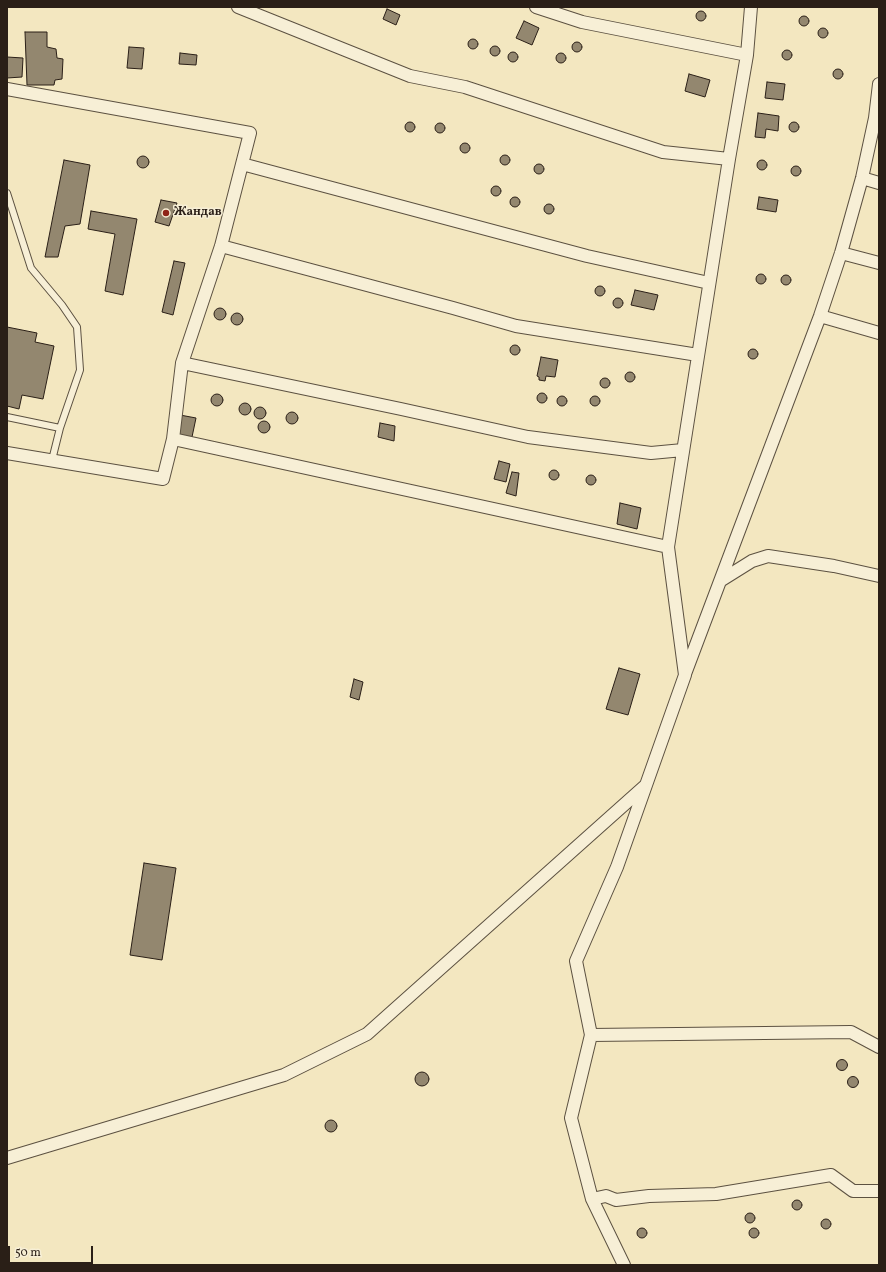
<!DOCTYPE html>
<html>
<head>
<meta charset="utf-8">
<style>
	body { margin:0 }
	#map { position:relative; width:886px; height:1272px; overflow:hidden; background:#f3e7c0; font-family:Vollkorn,serif }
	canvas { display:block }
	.frame { position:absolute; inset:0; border:8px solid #2a1f17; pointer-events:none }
	.scale { position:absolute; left:8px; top:1246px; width:85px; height:18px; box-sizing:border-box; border:2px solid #2a1f17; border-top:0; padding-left:5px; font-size:12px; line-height:14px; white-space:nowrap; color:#2a1f17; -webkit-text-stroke:3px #f7efd6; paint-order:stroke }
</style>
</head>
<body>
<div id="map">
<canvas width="886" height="1272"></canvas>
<div class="frame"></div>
<div class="scale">50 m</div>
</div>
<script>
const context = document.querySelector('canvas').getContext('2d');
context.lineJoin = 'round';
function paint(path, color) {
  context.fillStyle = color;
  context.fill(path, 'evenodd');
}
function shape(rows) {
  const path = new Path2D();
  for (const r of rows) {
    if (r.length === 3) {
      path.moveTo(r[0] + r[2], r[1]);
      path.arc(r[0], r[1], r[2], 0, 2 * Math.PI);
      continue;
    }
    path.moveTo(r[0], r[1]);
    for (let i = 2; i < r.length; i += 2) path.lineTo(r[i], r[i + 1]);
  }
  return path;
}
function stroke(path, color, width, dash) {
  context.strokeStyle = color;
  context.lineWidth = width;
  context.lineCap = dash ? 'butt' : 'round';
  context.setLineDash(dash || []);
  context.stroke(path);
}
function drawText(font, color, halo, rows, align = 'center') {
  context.font = font + ' Vollkorn,serif';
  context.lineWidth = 3;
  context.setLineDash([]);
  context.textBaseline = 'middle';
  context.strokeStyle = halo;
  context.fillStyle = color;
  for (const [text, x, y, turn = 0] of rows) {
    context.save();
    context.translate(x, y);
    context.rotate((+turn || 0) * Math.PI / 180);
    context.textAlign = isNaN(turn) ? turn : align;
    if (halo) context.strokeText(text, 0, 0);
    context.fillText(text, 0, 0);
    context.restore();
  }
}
const building = shape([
	[387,9,400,15,396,25,383,19,387,9],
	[701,16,5],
	[804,21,5],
	[524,21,539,28,532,45,516,38,524,21],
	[823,33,5],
	[25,32,47,32,47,47,56,49,57,58,63,59,62,79,55,80,54,85,27,85,25,32],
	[473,44,5],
	[577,47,5],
	[495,51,5],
	[129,47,144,48,142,69,127,68,129,47],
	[787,55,5],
	[513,57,5],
	[180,53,197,55,196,65,179,64,180,53],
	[561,58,5],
	[7,57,23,58,22,77,7,78,7,57],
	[838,74,5],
	[689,74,710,80,705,97,685,91,689,74],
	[767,82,785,84,783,100,765,98,767,82],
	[758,113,779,116,778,131,766,129,765,138,755,137,758,113],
	[794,127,5],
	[410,127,5],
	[440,128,5],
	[465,148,5],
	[505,160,5],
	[143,162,6],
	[64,160,90,165,80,224,65,226,58,257,45,257,64,160],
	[762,165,5],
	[539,169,5],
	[796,171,5],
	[496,191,5],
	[759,197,778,200,776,212,757,209,759,197],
	[515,202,5],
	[161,200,177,203,169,226,155,222,161,200],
	[549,209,5],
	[91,211,137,219,123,295,105,291,115,234,88,229,91,211],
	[174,261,185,263,173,315,162,312,174,261],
	[761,279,5],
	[786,280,5],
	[600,291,5],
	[635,290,658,295,654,310,631,305,635,290],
	[618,303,5],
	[220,314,6],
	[237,319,6],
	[7,327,37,333,35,342,54,346,43,399,22,395,19,409,7,406,7,327],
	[515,350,5],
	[753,354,5],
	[541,357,558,360,555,377,546,376,545,381,539,380,539,377,537,376,541,357],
	[630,377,5],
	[605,383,5],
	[542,398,5],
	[217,400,6],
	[595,401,5],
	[562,401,5],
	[245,409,6],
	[260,413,6],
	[292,418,6],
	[180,415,196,418,192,437,179,436,180,415],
	[264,427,6],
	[380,423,395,426,394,441,378,437,380,423],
	[499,461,510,464,506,482,494,479,499,461],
	[554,475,5],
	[512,472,519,473,516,496,506,493,512,472],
	[591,480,5],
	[620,503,641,508,637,529,617,524,620,503],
	[619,668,640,674,628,715,606,709,619,668],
	[354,679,363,682,359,700,350,697,354,679],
	[144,863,176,868,162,960,130,955,144,863],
	[842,1065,5.5],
	[422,1079,7],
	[853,1082,5.5],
	[331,1126,6],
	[797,1205,5],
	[750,1218,5],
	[826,1224,5],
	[754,1233,5],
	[642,1233,5]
]);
paint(building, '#93876f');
stroke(building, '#2a1f17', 1);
const service = shape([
	[7,193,31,268,62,305,77,327,80,370,60,428,52,460],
	[7,417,60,428]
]);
const minor = shape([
	[238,7,410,76,465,87,663,152,729,159],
	[536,7,582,22,747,55],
	[7,89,250,133,221,246,182,363,173,439,163,479,7,453],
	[242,164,587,256,709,283],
	[862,178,879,183],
	[221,246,453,308,516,326,698,355],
	[841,253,879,263],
	[820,316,879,333],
	[182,363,401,409,528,437,651,453,683,450],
	[173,439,668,547],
	[720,581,752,561,768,556,834,566,879,576],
	[685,674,820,316,841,253,862,178,875,118,879,84],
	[591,1035,851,1032,879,1047],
	[7,1158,284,1075,367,1034,645,786],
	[592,1199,606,1196,616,1200,649,1196,716,1194,831,1175,853,1191,879,1191],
	[624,1265,592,1199,571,1118,591,1035,576,961,617,867,685,675,668,547,729,159,747,55,751,7]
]);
stroke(service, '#5c5141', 8);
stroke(minor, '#5c5141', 14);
stroke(service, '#f7efd6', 6);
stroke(minor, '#f7efd6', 12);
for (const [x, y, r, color] of [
	[166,213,4,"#8f2418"]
]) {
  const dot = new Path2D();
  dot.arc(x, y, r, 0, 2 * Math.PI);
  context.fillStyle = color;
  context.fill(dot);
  stroke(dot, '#f7efd6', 1.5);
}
drawText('bold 12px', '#2a1f17', '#f7efd6', [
	["Жандав",174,213]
], 'left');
</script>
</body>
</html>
